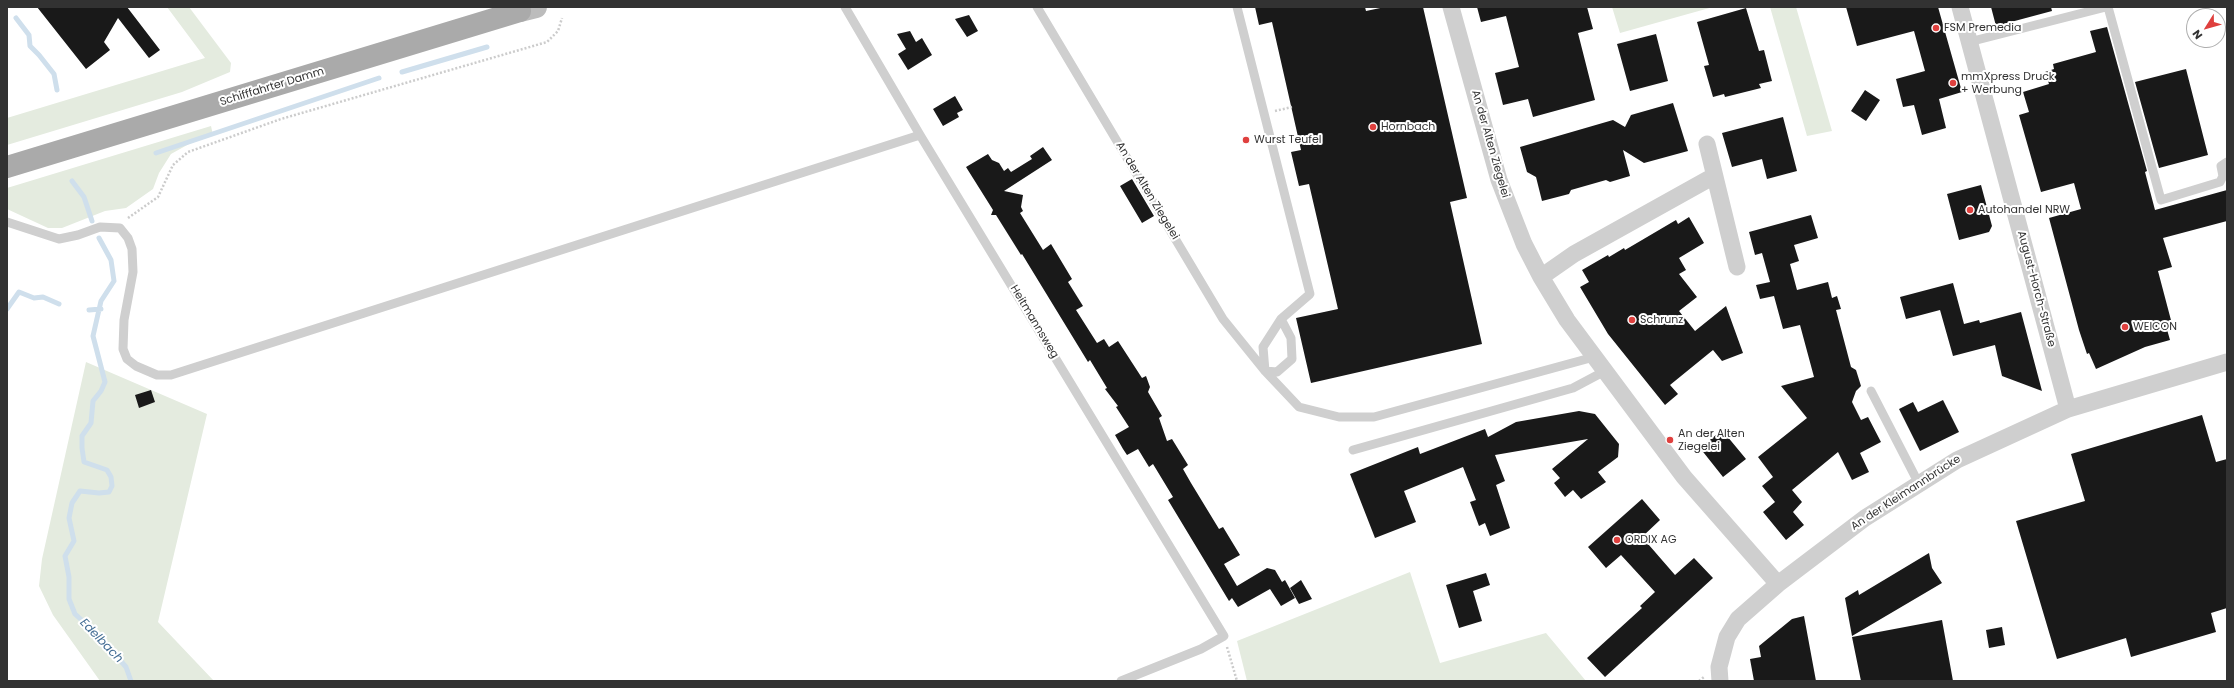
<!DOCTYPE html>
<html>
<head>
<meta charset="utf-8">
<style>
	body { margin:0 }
	#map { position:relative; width:2234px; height:688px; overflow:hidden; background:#fff; font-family:Poppins,sans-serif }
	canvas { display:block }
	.frame { position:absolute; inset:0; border:8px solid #323232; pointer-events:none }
	.north { position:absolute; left:2186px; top:8px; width:40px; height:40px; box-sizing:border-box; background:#fff; border:1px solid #adadad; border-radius:50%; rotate:233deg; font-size:11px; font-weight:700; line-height:16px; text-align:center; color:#323232 }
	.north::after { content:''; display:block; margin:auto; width:14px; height:18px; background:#df403e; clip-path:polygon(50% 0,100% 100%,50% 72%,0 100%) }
</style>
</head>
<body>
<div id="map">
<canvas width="2234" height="688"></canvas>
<div class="frame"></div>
<div class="north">N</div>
</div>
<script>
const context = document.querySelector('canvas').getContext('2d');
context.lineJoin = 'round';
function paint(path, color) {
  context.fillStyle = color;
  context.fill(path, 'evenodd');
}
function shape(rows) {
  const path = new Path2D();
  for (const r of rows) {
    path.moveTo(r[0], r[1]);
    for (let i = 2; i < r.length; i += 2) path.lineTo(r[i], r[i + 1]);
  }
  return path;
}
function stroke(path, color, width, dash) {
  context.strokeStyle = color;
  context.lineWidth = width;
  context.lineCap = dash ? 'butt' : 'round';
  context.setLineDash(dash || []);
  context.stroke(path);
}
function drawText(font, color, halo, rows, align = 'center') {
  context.font = font + ' Poppins,sans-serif';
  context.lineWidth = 4;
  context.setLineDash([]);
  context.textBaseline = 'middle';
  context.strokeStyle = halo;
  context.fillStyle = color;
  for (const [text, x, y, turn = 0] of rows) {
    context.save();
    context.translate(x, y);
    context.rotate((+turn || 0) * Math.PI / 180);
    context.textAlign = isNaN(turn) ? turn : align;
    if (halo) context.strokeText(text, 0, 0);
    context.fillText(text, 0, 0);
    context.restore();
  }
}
paint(shape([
	[167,7,189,7,231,63,230,72,182,92,7,145,7,118,205,58],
	[1612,7,1713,7,1620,33],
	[1770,7,1796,7,1832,131,1807,136],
	[211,126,213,135,189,144,171,154,159,173,153,189,126,208,105,211,62,228,48,228,7,209,7,188],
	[86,362,207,414,158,622,214,681,100,681,53,615,39,586,42,559],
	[1410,572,1440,663,1546,633,1586,681,1247,681,1237,641]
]), '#e4ebdf');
stroke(shape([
	[16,18,29,35,30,46,39,55,54,74,57,90],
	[402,72,487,47],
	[156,153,379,78],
	[72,181,84,197,92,221],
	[99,238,111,260,114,281,101,301,93,336,105,382,101,391,93,401,91,423,82,436,82,448,84,462,107,470,111,477,112,486,109,492,99,493,80,491,72,503,69,518,74,541,65,556,69,577,69,599,75,614,96,633,126,667,131,681],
	[7,309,19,292,34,298,43,297,59,304],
	[89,310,101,309]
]), '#cfdfec', 5);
paint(shape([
	[37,7,127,7,160,50,149,58,118,18,104,42,110,50,86,69],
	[1255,7,1365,7,1366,11,1385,7,1423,7,1467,198,1450,202,1482,344,1311,383,1296,318,1338,309,1309,184,1299,186,1291,152,1301,150,1272,22,1259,25],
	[1477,7,1587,7,1593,29,1578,33,1595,100,1533,117,1528,99,1503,105,1495,73,1519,67,1506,16,1481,22],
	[1846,7,1938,7,1962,92,1939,99,1946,128,1922,135,1914,105,1903,107,1896,79,1925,71,1914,31,1857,46],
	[1991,7,2051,7,2052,11,1996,26],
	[1746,8,1759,51,1764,50,1772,81,1759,84,1761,88,1725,97,1724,94,1713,97,1704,66,1709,65,1697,22],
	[969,15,978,31,967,37,955,19],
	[2107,27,2147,171,2145,172,2155,210,2227,190,2227,221,2163,238,2172,267,2158,271,2172,324,2166,326,2170,340,2145,347,2096,369,2089,353,2087,354,2079,330,2049,218,2081,209,2074,183,2041,192,2019,115,2029,112,2023,92,2049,84,2045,72,2054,69,2053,64,2096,52,2090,31],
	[910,31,916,42,922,38,932,55,908,70,898,54,906,49,897,34],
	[1656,34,1668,81,1630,91,1617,44],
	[2186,69,2208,155,2159,168,2135,82],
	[1865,90,1880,100,1866,121,1851,111],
	[955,96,963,110,957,113,959,117,943,126,933,109],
	[1673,103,1688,151,1644,163,1623,150,1630,176,1610,182,1606,180,1571,190,1569,194,1542,201,1536,177,1527,172,1520,147,1613,120,1625,127,1631,115],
	[1783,117,1797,171,1767,179,1762,159,1732,167,1722,133],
	[1043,147,1052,160,1004,191,1023,195,1021,207,1023,211,1020,213,1043,250,1051,244,1072,279,1068,282,1083,306,1076,310,1097,343,1104,339,1109,347,1118,341,1142,378,1146,376,1150,387,1148,392,1162,416,1159,418,1167,441,1172,439,1188,465,1183,469,1191,483,1219,529,1223,527,1240,555,1224,564,1237,586,1267,568,1275,570,1282,582,1285,580,1295,598,1281,606,1270,589,1238,607,1232,598,1229,601,1168,500,1173,497,1153,464,1149,467,1138,449,1127,455,1123,449,1115,435,1129,427,1116,407,1118,406,1105,389,1107,388,1090,360,1088,362,1022,254,1021,255,996,215,991,215,993,210,966,167,988,154,992,160,999,163,1004,171,1008,168,1011,172,1032,159,1030,156],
	[1132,179,1154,216,1142,223,1120,186],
	[1981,185,1992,226,1989,232,1959,240,1947,194],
	[1811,215,1818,238,1794,245,1799,261,1790,264,1797,290,1828,282,1832,298,1837,296,1841,309,1836,310,1851,367,1856,370,1861,386,1856,391,1852,402,1861,420,1868,417,1881,442,1860,453,1869,472,1852,480,1838,452,1792,490,1802,502,1793,512,1804,525,1786,540,1763,512,1775,502,1762,486,1773,477,1758,457,1807,418,1781,386,1814,377,1800,325,1783,329,1774,296,1760,299,1756,285,1770,282,1762,253,1755,255,1749,232],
	[1689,217,1704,243,1679,258,1686,270,1679,274,1697,297,1679,311,1695,331,1726,306,1743,353,1722,361,1713,350,1670,385,1678,394,1665,405,1608,334,1580,287,1589,282,1582,270,1608,255,1609,257,1624,248,1625,250,1676,220,1678,224],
	[1953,283,1964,324,1979,320,1980,323,2021,312,2042,391,2002,376,1995,345,1953,356,1940,310,1906,319,1900,297],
	[151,390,155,402,139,408,135,395],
	[1943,400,1959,432,1920,451,1899,409,1913,402,1918,412],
	[1579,411,1595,414,1619,444,1618,457,1598,472,1606,482,1581,499,1573,490,1565,497,1554,483,1560,478,1552,469,1588,439,1495,455,1505,481,1496,485,1510,528,1490,536,1485,523,1479,526,1470,502,1476,500,1463,467,1404,491,1416,522,1375,538,1350,474,1418,447,1420,454,1485,429,1488,437,1516,422],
	[2202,415,2216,462,2227,459,2227,608,2211,613,2216,632,2131,657,2126,638,2057,659,2016,521,2085,501,2071,454],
	[1722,430,1746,459,1723,477,1700,448],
	[1642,499,1660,520,1642,537,1675,575,1694,558,1713,578,1605,677,1587,658,1642,608,1640,606,1655,592,1621,555,1606,568,1588,547],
	[1929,553,1932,568,1942,583,1852,636,1845,598,1858,590,1859,595],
	[1486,573,1490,585,1473,591,1482,621,1459,628,1446,585],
	[1301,580,1312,599,1299,604,1290,588],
	[1804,616,1816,681,1754,681,1750,659,1761,657,1759,646,1792,619],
	[1942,620,1953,681,1861,681,1852,637],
	[2002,627,2005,645,1989,648,1986,630]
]), '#191919');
stroke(shape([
	[1275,111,1292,107],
	[128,218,158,197,173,165,188,152,281,119,547,42,558,31,562,18],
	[1227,647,1237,681],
	[1699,681,1704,677]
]), '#ccc', 2.5, [2, 2]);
stroke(shape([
	[845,7,920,135,1224,636,1201,649,1121,681],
	[1037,7,1223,319,1265,371,1299,407,1339,417,1374,417,1594,357],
	[1237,7,1310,294,1281,319,1263,347,1265,371],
	[2108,7,2161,200,2220,182,2223,176,2221,166,2227,162],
	[1969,42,2106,7],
	[7,222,59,239,78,235,100,227,120,228,128,238,132,249,133,272,124,320,123,349,127,359,136,366,157,375,171,375,920,135],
	[1265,371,1277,372,1292,359,1291,338,1281,319],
	[1871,391,1919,484],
	[1353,450,1573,388,1605,371]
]), '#cfcfcf', 9);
stroke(shape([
	[1451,7,1499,180,1524,244,1541,277,1567,320,1684,477,1778,584],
	[1960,7,2068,409],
	[1707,144,1737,267],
	[1541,277,1574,254,1714,176],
	[1720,681,1719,667,1727,637,1738,619,1778,584,1865,518,1957,460,2068,409,2227,362]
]), '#cfcfcf', 17);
stroke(shape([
	[519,7,520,11,536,7]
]), '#bcbcbc', 22);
stroke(shape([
	[7,167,520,11]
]), '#aaa', 22);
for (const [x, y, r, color] of [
	[1936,28,4,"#df403e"],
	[1953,83,4,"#df403e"],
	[1373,127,4,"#df403e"],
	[1246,140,4,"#df403e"],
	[1970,210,4,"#df403e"],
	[1632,320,4,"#df403e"],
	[2125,327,4,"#df403e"],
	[1670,440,4,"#df403e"],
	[1617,540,4,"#df403e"]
]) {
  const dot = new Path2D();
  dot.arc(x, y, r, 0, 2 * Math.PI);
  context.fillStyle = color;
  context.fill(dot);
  stroke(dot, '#fff', 1.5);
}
drawText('11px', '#323232', '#fff', [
	["FSM Premedia",1944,28],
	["mmXpress Druck",1961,77],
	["+ Werbung",1961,90],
	["Hornbach",1381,127],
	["Wurst Teufel",1254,140],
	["Autohandel NRW",1978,210],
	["Schrunz",1640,320],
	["WEICON",2133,327],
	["An der Alten",1678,434],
	["Ziegelei",1678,447],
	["ORDIX AG",1625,540]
], 'left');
drawText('11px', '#323232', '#fff', [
	["Schifffahrter Damm",272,87,-17],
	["An der Alten Ziegelei",1490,144,74],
	["An der Alten Ziegelei",1147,191,59],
	["August-Horch-Straße",2036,289,75],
	["Heitmannsweg",1034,322,59],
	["An der Kleimannbrücke",1906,493,-33]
]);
drawText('italic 12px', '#426c93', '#fff', [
	["Edelbach",101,641,46]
]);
</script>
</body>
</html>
